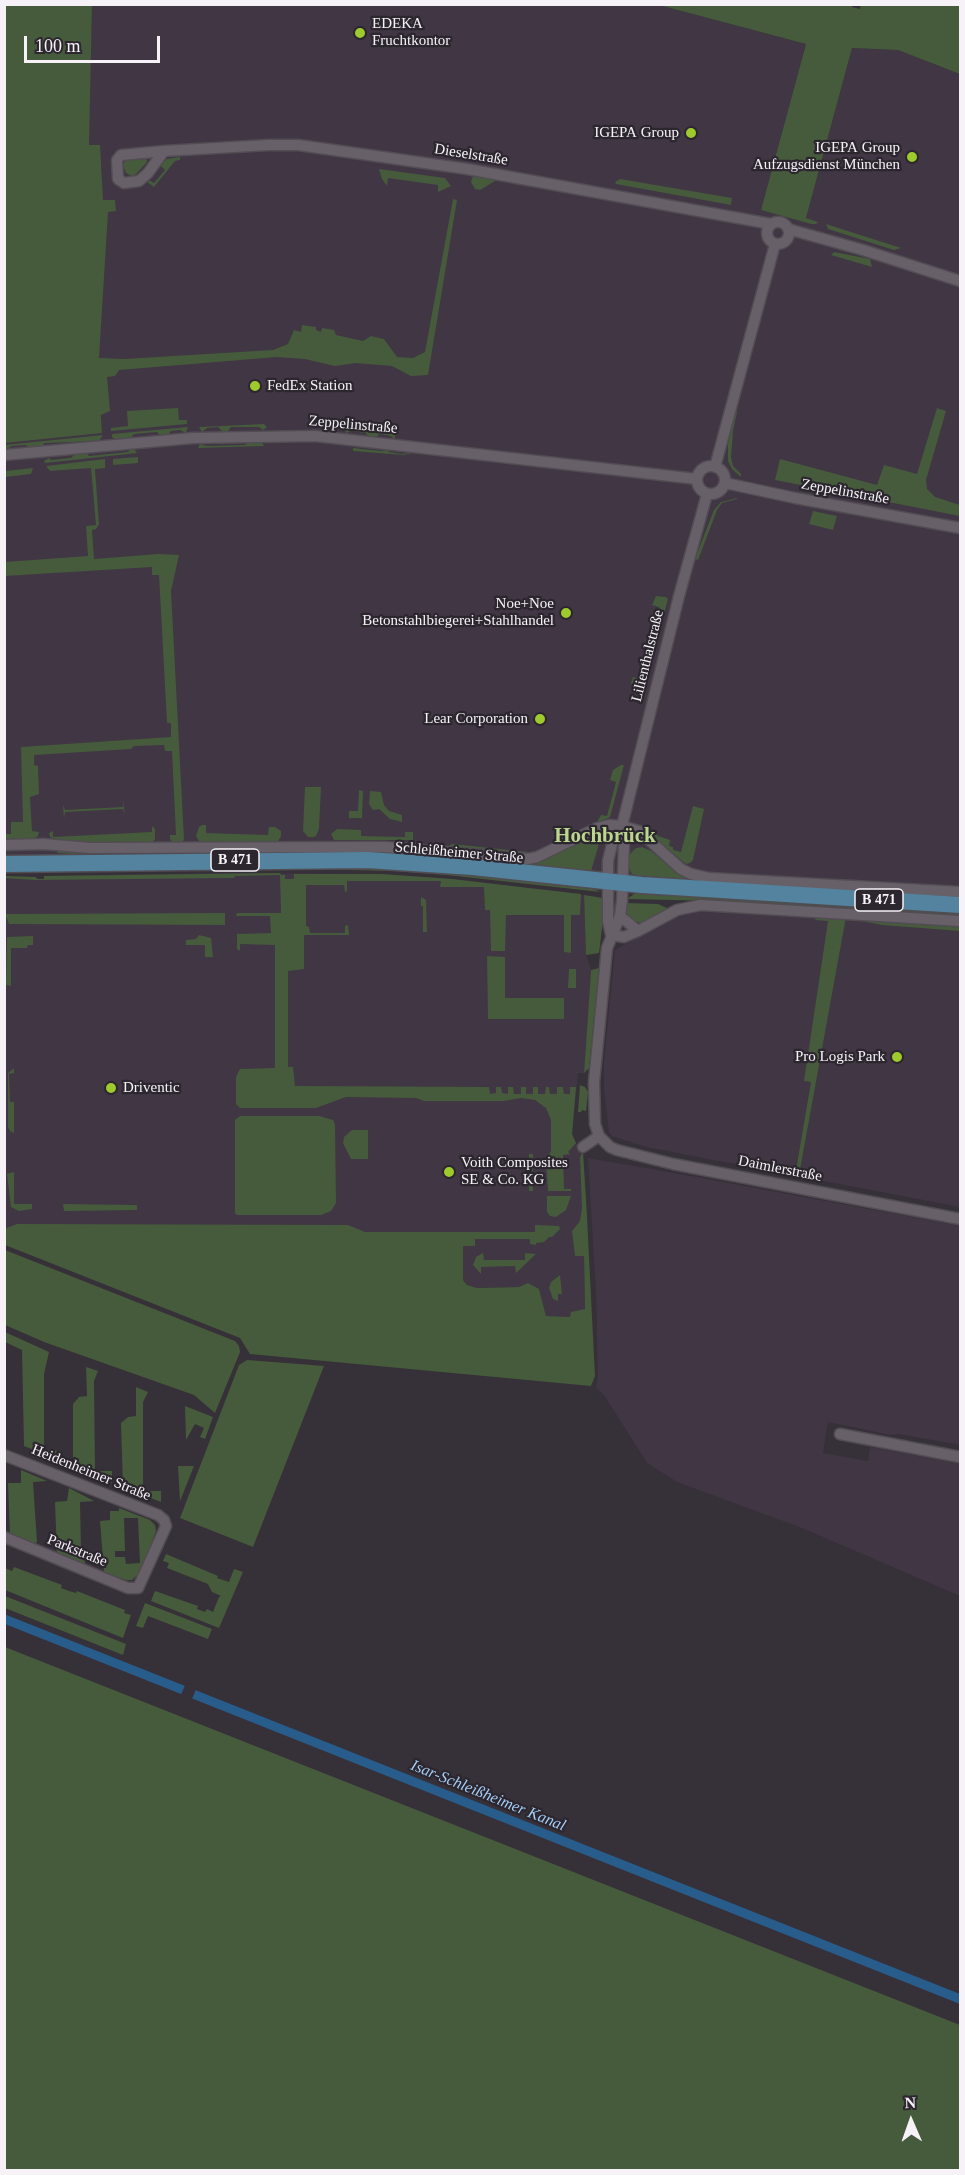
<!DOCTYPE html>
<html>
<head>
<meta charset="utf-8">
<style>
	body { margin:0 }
	#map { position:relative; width:965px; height:2175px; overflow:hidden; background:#363038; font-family:Georgia,serif }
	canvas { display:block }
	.frame { position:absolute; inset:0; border:6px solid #f6f2f8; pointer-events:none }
	.north { position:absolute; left:881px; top:2091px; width:60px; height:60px; -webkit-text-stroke:4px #2c262e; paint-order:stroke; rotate:358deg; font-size:16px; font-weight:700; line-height:24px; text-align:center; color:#f6f2f8 }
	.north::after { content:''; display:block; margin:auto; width:21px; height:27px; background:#f6f2f8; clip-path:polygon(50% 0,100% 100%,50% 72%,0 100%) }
	.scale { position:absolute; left:24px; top:36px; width:136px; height:27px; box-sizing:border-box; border:3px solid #f6f2f8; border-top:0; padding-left:8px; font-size:18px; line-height:21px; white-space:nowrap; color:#f6f2f8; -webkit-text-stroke:4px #2c262e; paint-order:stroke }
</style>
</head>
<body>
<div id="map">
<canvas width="965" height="2175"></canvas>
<div class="frame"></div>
<div class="north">N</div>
<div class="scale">100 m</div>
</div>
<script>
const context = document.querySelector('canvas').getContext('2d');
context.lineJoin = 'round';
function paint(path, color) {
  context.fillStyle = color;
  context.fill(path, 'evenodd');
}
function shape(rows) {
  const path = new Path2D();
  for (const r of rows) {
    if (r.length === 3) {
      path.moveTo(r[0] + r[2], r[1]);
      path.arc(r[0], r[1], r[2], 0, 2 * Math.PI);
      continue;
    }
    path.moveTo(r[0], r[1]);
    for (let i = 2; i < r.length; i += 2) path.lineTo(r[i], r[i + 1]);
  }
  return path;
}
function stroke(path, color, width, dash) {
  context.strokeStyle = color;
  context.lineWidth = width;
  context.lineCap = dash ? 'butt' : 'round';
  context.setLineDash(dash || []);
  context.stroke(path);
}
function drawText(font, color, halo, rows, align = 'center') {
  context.font = font + ' Georgia,serif';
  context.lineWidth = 4.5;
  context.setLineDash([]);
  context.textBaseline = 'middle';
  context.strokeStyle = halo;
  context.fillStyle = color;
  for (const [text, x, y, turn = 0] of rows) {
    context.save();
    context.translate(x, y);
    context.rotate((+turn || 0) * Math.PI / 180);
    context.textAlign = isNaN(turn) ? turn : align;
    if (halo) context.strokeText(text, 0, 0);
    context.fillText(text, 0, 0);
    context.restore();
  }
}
paint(shape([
	[92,5,659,5,806,44,761,210,811,224,817,222,806,218,852,48,898,50,960,74,960,907,390,859,5,864,4,443,102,432,88,142],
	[234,873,381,874,452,879,584,895,586,955,591,970,584,1073,578,1073,572,1134,576,1143,583,1152,587,1217,576,1256,584,1255,585,1309,570,1317,546,1316,539,1289,519,1287,477,1288,467,1285,463,1280,463,1246,5,1245,4,876,36,877,37,879,44,879,44,876],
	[687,910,960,925,960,1207,646,1147,612,1136,609,1133,604,1090,604,1062,615,950],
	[588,1158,697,1177,960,1226,960,1445,899,1434,891,1435,828,1422,823,1453,868,1461,870,1447,960,1464,960,1596,802,1528,677,1482,647,1463,604,1395,596,1388,598,1375,596,1293]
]), '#403644');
paint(shape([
	[5,4,92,5,89,145,100,145,103,200,115,200,116,211,108,212,99,358,124,359,273,350,288,344,294,330,301,332,302,325,316,327,316,330,321,332,322,328,334,330,336,335,363,341,371,336,384,339,397,357,413,358,425,352,453,199,457,200,428,375,411,376,392,366,356,363,335,366,305,359,277,357,119,370,115,376,107,377,110,411,101,415,102,433,5,443],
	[853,5,852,7,860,9,861,4,960,5,960,74,898,50,852,48,806,218,818,222,816,224,811,224,761,210,806,44,659,5],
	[146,157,147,162,136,174,132,176,126,173,123,165,125,161,129,158],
	[180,157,180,160,175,161,154,187,147,182,149,180,154,183,165,170,160,165,167,159],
	[379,169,445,178,451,186,438,192,438,185,388,178,387,186,382,179],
	[477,174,496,179,495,181,480,190,475,189,471,182,472,178],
	[620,179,732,198,731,205,616,184,615,182],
	[826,224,901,248,894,250,828,229],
	[834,252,870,259,872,267,831,255],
	[178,408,179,420,187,420,187,424,111,431,111,428,128,426,127,411],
	[937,408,946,411,926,480,927,489,935,497,960,505,960,516,775,480,780,459,877,485,884,465,917,474],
	[734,411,737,412,733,431,731,457,733,466,741,474,741,477,732,469,728,461,728,444],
	[264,424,267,427,263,430,259,427,231,427,228,431,222,431,218,427,207,428,202,432,199,427],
	[188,427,186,433,180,430,171,431,169,434,160,435,157,432,134,434,131,438,115,439,112,437,112,434],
	[344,428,395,433,395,437,394,439,391,436,379,434,377,437,368,436,366,433,351,431,346,433],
	[103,435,99,441,44,443,42,447,29,448,26,445,12,446,5,450,4,445],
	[249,441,261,441,264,446,198,448,200,444,207,446,245,445],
	[353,448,381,451,387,450,389,452,402,454,416,452,404,455,353,451],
	[131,449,134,449,137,453,45,463,44,461,49,458,51,460,71,458,75,454,87,453,89,456,128,452],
	[138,457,138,463,113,465,113,459],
	[105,459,105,468,95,469,99,524,96,529,92,530,94,559,158,554,179,555,171,591,184,839,182,843,173,843,170,839,170,835,176,835,172,751,165,751,164,745,134,746,131,749,34,755,34,765,38,766,39,794,30,797,32,831,39,832,38,836,32,840,5,841,4,834,11,834,11,822,23,822,21,747,171,737,171,723,167,723,159,575,152,575,152,567,5,576,5,562,88,556,86,526,96,525,91,468,50,471,46,466],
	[33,468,31,474,5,477,5,471],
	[737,498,737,499,722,503,717,510,698,560,695,559,714,510,721,502],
	[813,511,837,516,833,530,809,524],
	[656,596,666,597,668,599,644,688,639,689,634,688,631,683,633,677,639,679,659,607,652,605],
	[621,765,624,765,610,817,537,852,523,854,449,846,452,844,529,852,539,851,597,822,601,815,607,816,616,782,610,780,613,770],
	[305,787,321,787,319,829,316,836,314,837,308,837,303,831],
	[359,790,363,791,362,818,349,818,349,811,358,811],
	[370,791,381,792,384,805,389,811,402,815,402,822,390,819,379,809,373,810,369,804],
	[123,801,125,815,123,809,65,812,64,819,63,805,65,810,123,807],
	[693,806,704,809,693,860,690,863,686,864,640,826,652,830,658,836,670,840,669,846,673,847,673,850,681,852],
	[202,825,206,825,206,833,268,835,269,827,275,827,281,831,281,836,277,843,203,843,199,841,196,836,199,827],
	[152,826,155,829,155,839,152,843,68,843,50,837,49,833,53,831,53,837,152,832],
	[337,829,361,830,361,836,405,837,405,832,413,832,413,840,334,840,331,834],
	[586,839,591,839,599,844,591,871,101,856,57,853,58,850,392,850,527,863],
	[642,847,651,851,678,874,693,880,640,877,632,874,628,866,628,856,636,848],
	[261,868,408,868,594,889,600,892,447,875,394,871],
	[280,873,281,875,285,875,285,879,294,879,294,874,381,874,452,879,581,894,580,915,571,915,571,953,564,952,564,915,506,915,505,951,491,951,490,910,485,910,484,887,440,887,441,881,347,881,347,891,345,892,344,885,306,885,306,926,309,927,310,933,345,933,345,926,348,925,349,935,304,935,304,969,288,971,288,1067,293,1067,295,1086,489,1087,490,1094,496,1093,496,1087,501,1087,502,1093,508,1094,508,1087,513,1087,514,1094,521,1094,521,1087,526,1087,526,1094,533,1094,533,1087,538,1087,538,1094,545,1094,546,1087,549,1087,550,1094,557,1094,557,1087,563,1087,564,1094,570,1094,570,1087,576,1087,572,1134,576,1143,568,1152,570,1154,563,1155,564,1189,571,1189,571,1191,548,1191,546,1160,551,1151,551,1120,546,1108,535,1100,521,1098,504,1101,424,1101,416,1098,346,1097,316,1108,240,1108,236,1104,236,1077,240,1069,275,1068,275,945,240,944,240,951,237,949,237,934,271,933,270,916,236,916,237,913,281,913,280,875,235,876,234,878,35,880,4,878,5,876,36,877,37,879,44,879,44,876],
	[642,893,960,910,960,916,719,901,627,899,634,894],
	[584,895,603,898,604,912,599,953,586,955],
	[421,897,426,900,427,932,423,932,423,906,421,906],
	[626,903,658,904,669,909,647,921,640,923,630,919,626,912],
	[225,913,225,925,9,924,5,914],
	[818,916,846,917,799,1175,795,1176,811,1082,804,1081,828,921,815,920],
	[860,918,960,925,960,931,882,925,861,921],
	[199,935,211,938,213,957,205,957,205,945,186,945,186,940,196,939],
	[33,936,33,945,28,945,27,948,11,948,11,986,6,985,7,937],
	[487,956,505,957,505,998,564,998,564,1019,488,1019],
	[599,968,589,1068,584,1073,591,970],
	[569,969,576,969,576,988,568,988],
	[14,1068,14,1073,9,1074,10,1102,14,1102,14,1133,10,1131,8,1127,8,1073],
	[580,1085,585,1087,588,1092,586,1111,582,1110,581,1112,578,1112],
	[240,1116,319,1116,333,1120,335,1124,336,1203,331,1211,321,1215,237,1215,235,1213,235,1120],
	[352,1130,368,1130,368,1159,351,1159,343,1143,344,1137],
	[582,1152,583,1152,587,1217,595,1376,591,1386,250,1354,240,1338,5,1245,4,1229,17,1224,348,1225,365,1232,535,1232,535,1225,559,1226,560,1229,552,1237,549,1237,544,1242,536,1243,536,1245,530,1244,530,1239,475,1239,475,1246,463,1246,463,1280,467,1285,477,1288,519,1287,528,1283,539,1289,546,1316,570,1317,571,1312,585,1309,584,1256,575,1256,572,1231,580,1221,582,1208,580,1158],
	[529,1154,533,1154,533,1191,529,1191],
	[14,1172,14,1204,32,1204,32,1209,19,1211,11,1207,7,1174],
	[547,1196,571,1196,566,1210,556,1217,550,1216,547,1212],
	[63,1204,137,1205,137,1210,64,1211],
	[5,1250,235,1341,239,1346,240,1352,215,1413,194,1395,44,1342,5,1325],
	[483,1253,484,1260,525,1260,525,1253,536,1254,516,1273,515,1266,481,1267,481,1274,473,1265,476,1257],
	[560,1275,562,1294,558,1294,558,1301,553,1299,549,1288,551,1282],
	[5,1332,49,1352,44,1374,44,1450,61,1451,62,1461,24,1446,22,1350,5,1342],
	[247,1360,324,1366,253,1547,180,1518,239,1365],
	[86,1367,98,1371,94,1381,95,1471,112,1471,112,1483,73,1467,73,1404,79,1397,87,1396],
	[136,1387,148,1392,143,1402,143,1491,161,1491,161,1502,123,1487,121,1423,128,1417,136,1416],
	[185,1406,213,1417,205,1439,200,1437,204,1428,195,1424,186,1440],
	[178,1466,194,1466,180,1501],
	[21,1470,47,1481,33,1482,37,1542,34,1544,10,1535,8,1483,21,1483],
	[69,1488,94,1501,80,1502,81,1549,84,1550,85,1563,82,1565,57,1554,55,1502,67,1501],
	[119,1508,150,1520,155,1525,156,1531,149,1550,139,1574,132,1580,126,1580,104,1572,100,1521,110,1520,110,1511,119,1511],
	[124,1518,138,1518,140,1563,126,1564,125,1557,115,1557,115,1551,125,1551],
	[166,1554,218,1576,217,1578,229,1582,234,1569,243,1572,219,1628,151,1601,155,1591,198,1606,197,1609,205,1612,207,1609,213,1612,219,1597,221,1596,212,1592,208,1584,167,1568,169,1563,163,1561],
	[14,1567,62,1585,61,1588,69,1591,76,1593,77,1591,125,1610,124,1613,131,1615,123,1638,5,1590,5,1568,12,1571],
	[5,1596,126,1644,123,1655,5,1608],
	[145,1603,212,1629,208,1639,148,1616,143,1628,136,1626],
	[5,1647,960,2025,960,2170,5,2170]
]), '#455b3b');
paint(shape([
	[4,1614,960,1994,960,2004,5,1624]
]), '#285c8b');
paint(shape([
	[186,1683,197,1687,191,1701,180,1697]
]), '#363038');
const street = shape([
	[164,151,269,145,298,145,467,169,771,224],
	[164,151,148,173,139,181,124,183,118,179,117,160,121,155,164,151],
	[778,233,11],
	[788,229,863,250,960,281],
	[4,455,193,438,315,436,697,479],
	[711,480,14],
	[715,467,775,244],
	[725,483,795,498,960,528],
	[707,494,679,596,622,826,621,834,624,844,622,901,620,916,607,948,594,1082,595,1124,599,1136,610,1147,617,1150,673,1164,960,1219],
	[4,845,44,844,90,848,384,847,528,859,537,857,597,828,609,825,622,826,639,831,681,869,691,874,709,878,960,892],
	[620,916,638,931,677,910,701,905,960,921],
	[611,935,608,921,608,861,613,840,622,826],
	[611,935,624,937,638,931],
	[583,1147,599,1136],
	[840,1434,960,1457],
	[4,1455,158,1515,164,1520,166,1526,138,1588,128,1588,4,1537]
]);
const primary = shape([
	[4,864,367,860,473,867,642,885,960,905]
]);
stroke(street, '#524c53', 13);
stroke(primary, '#524c53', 19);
stroke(street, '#676069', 10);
stroke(primary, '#53839e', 16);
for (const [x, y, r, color] of [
	[360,33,6,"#9eca2e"],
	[691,133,6,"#9eca2e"],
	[912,157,6,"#9eca2e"],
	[255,386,6,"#9eca2e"],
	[566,613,6,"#9eca2e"],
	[540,719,6,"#9eca2e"],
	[897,1057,6,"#9eca2e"],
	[111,1088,6,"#9eca2e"],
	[449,1172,6,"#9eca2e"]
]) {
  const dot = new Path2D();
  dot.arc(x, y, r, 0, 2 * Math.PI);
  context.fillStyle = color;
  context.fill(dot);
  stroke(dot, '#2c262e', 2);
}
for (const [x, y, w] of [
	[235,860,48],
	[879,900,48]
]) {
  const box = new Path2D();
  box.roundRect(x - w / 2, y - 11, w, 22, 4.5);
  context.fillStyle = '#2c262e';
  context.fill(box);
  stroke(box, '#f6f2f8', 1.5);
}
drawText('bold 14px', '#f6f2f8', null, [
	["B 471",235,860],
	["B 471",879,900]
]);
drawText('15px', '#f6f2f8', '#2c262e', [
	["EDEKA",372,24,"left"],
	["Fruchtkontor",372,41,"left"],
	["IGEPA Group",679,133],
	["IGEPA Group",900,148],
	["Aufzugsdienst München",900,165],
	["FedEx Station",267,386,"left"],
	["Noe+Noe",554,604],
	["Betonstahlbiegerei+Stahlhandel",554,621],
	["Lear Corporation",528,719],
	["Pro Logis Park",885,1057],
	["Driventic",123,1088,"left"],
	["Voith Composites",461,1163,"left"],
	["SE & Co. KG",461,1180,"left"]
], 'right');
drawText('15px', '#f6f2f8', '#2c262e', [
	["Dieselstraße",471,155,9],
	["Zeppelinstraße",353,425,5],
	["Zeppelinstraße",845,492,10],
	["Lilienthalstraße",648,656,-76],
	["Schleißheimer Straße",459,853,5],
	["Daimlerstraße",780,1169,11],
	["Heidenheimer Straße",91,1473,22],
	["Parkstraße",77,1551,22]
]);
drawText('italic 16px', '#a3cef8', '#2c262e', [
	["Isar-Schleißheimer Kanal",488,1796,22]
]);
drawText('bold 21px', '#bcd68e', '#2c262e', [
	["Hochbrück",605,837]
]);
</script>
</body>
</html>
